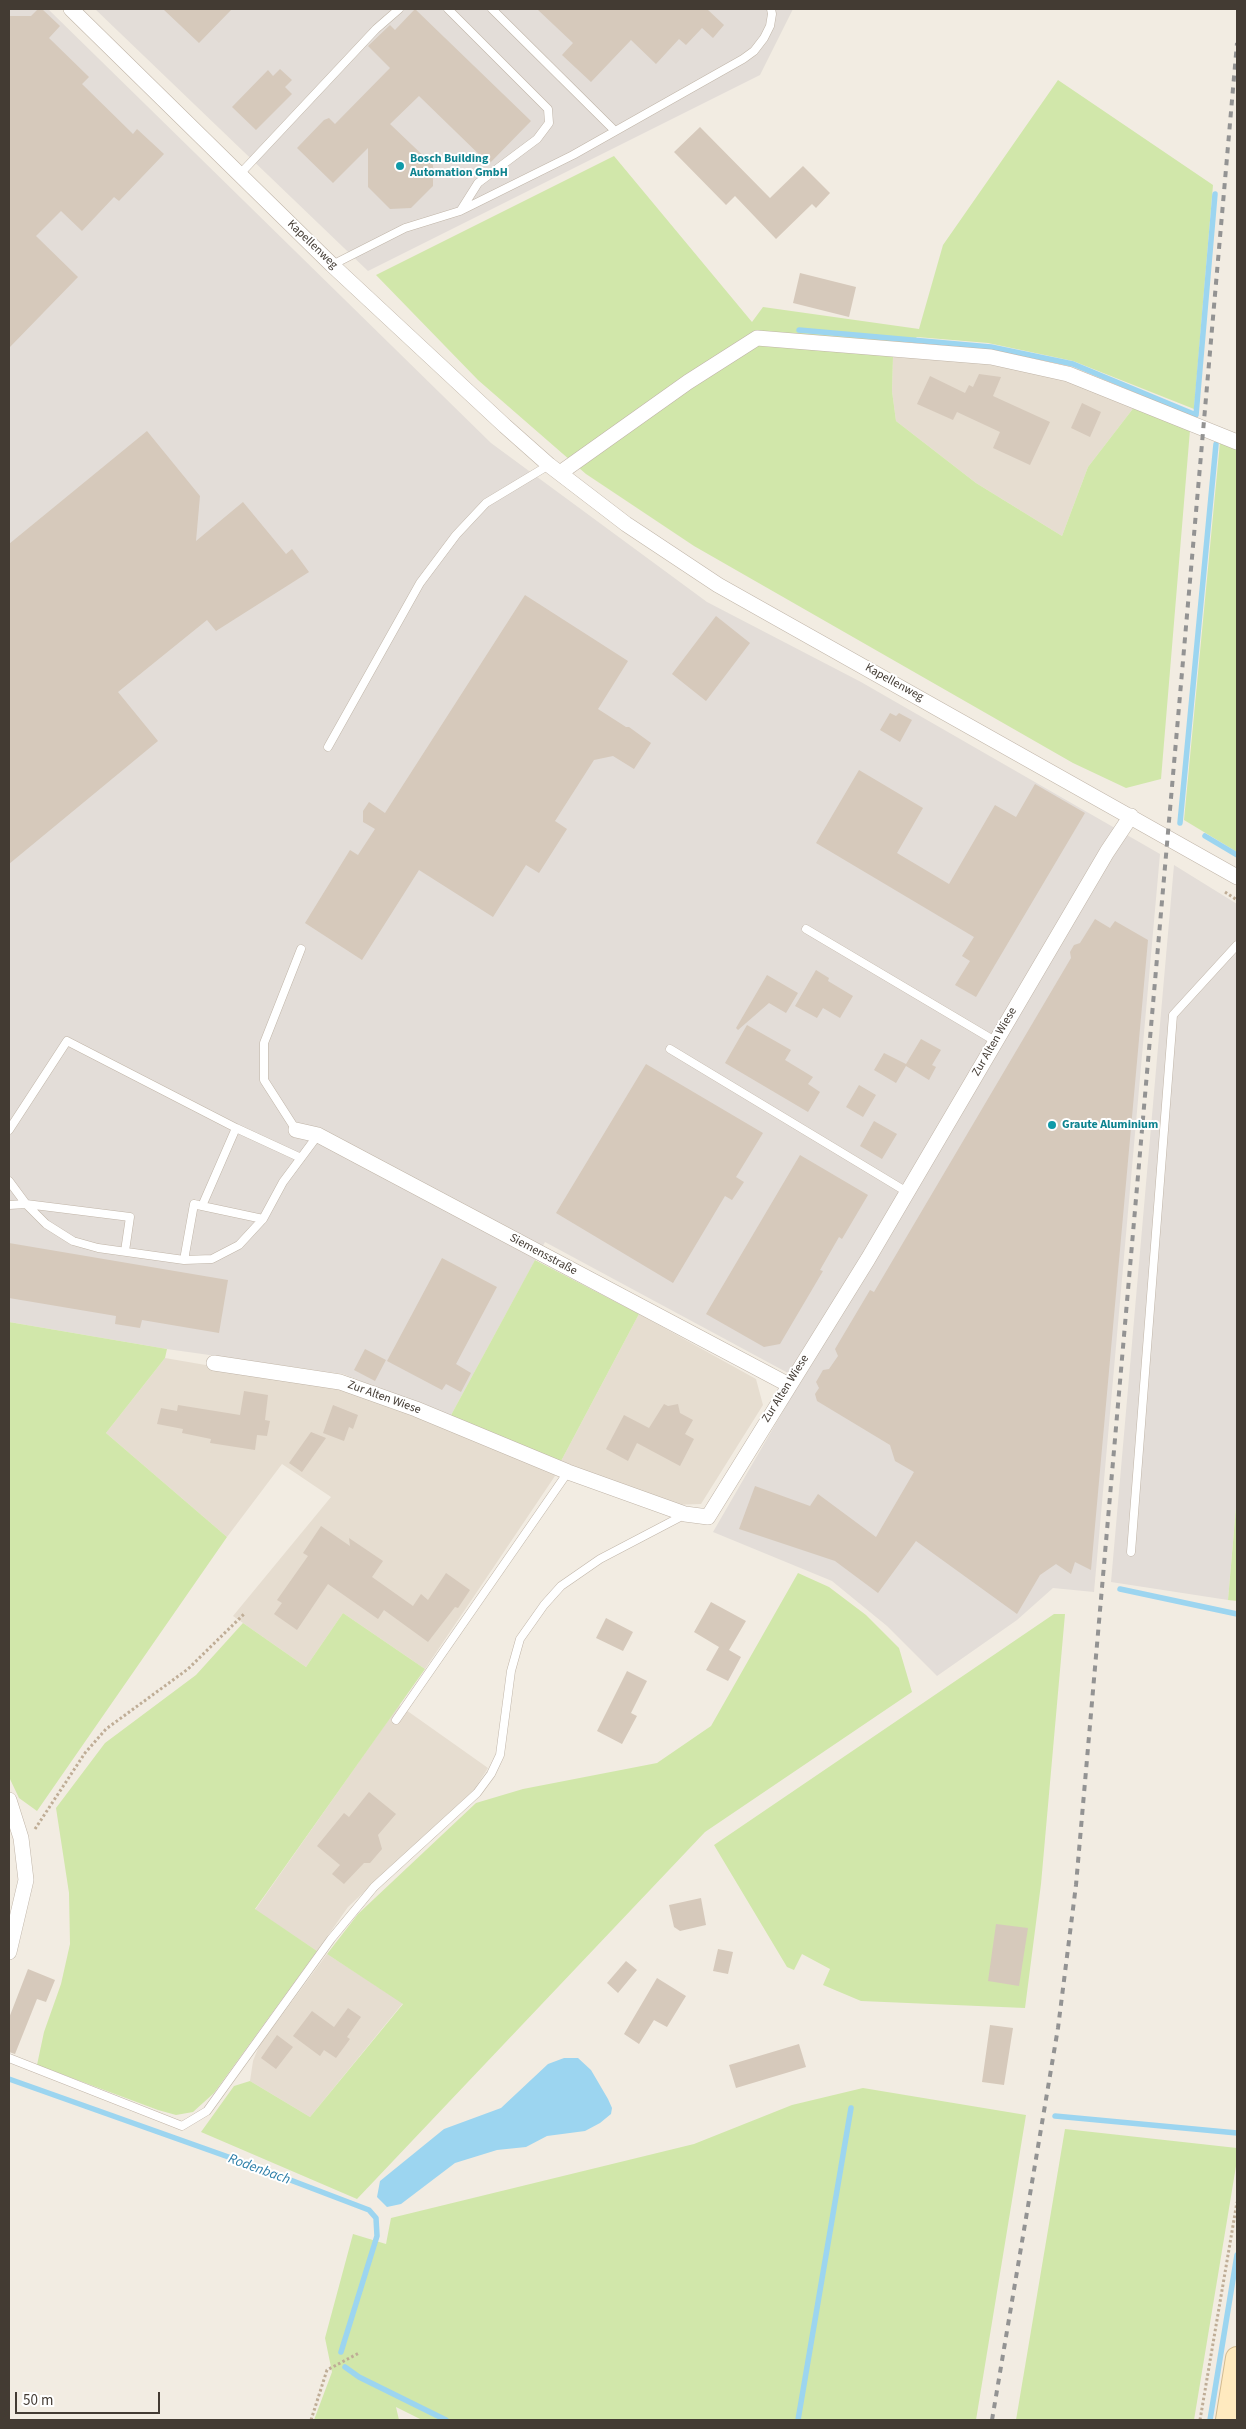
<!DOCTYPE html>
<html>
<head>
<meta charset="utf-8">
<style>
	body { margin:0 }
	#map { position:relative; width:1246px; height:2429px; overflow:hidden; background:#f2ece2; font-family:"Source Sans 3",sans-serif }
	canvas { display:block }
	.frame { position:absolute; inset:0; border:10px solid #433b33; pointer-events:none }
	.scale { position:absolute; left:15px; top:2392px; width:145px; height:22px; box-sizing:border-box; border:2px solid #433b33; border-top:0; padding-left:6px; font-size:15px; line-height:18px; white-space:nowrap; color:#433b33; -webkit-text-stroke:4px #fff; paint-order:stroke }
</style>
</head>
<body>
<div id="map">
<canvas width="1246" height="2429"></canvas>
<div class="frame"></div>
<div class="scale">50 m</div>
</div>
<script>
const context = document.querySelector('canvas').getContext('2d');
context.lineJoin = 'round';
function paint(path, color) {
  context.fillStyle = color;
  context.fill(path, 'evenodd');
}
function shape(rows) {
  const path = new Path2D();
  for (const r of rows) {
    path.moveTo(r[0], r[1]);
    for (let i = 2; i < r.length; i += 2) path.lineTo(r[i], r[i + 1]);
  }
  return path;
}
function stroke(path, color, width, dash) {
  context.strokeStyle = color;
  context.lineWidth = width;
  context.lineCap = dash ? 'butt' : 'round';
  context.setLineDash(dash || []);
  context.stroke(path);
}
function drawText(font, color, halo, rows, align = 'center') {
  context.font = font + ' "Source Sans 3",sans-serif';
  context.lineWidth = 4;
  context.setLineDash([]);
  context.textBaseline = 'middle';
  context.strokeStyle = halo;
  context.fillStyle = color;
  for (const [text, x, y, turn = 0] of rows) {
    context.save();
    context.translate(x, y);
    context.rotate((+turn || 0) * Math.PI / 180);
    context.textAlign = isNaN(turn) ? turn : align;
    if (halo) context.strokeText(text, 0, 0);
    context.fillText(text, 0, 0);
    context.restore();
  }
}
paint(shape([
	[893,357,990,362,1067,378,1135,406,1088,467,1062,536,976,483,896,421,892,391],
	[639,1314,756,1379,763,1405,701,1504,673,1505,560,1463],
	[165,1358,339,1388,409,1413,557,1473,425,1669,343,1613,306,1667,233,1616,331,1497,282,1464,227,1537,106,1433],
	[399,1705,488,1768,474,1790,348,1907,317,1951,255,1910],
	[327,1954,403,2003,310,2117,250,2081,253,2061,259,2046]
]), '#e6ddd0');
paint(shape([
	[9,9,48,9,491,443,707,602,861,682,1160,854,1094,1592,1053,1588,1017,1620,937,1676,887,1626,832,1581,713,1532,801,1380,545,1242,450,1417,343,1374,167,1349,9,1322],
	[95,9,793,9,760,75,368,271],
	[1174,865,1237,904,1237,1496,1228,1600,1111,1582]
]), '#e3ddd8');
paint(shape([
	[1058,80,1213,185,1194,409,1073,361,988,343,917,337,893,357,892,391,896,421,976,483,1062,536,1088,467,1135,406,1190,430,1161,779,1126,788,1073,763,694,546,586,474,478,380,376,275,614,156,752,322,763,307,919,329,943,245],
	[1220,442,1237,449,1237,852,1184,820],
	[535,1260,639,1314,560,1463,450,1417],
	[9,1322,167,1349,165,1358,106,1433,227,1537,37,1811,19,1798,9,1777],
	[1237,1496,1237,1601,1228,1600],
	[798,1573,829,1587,866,1615,899,1648,912,1692,705,1832,357,2199,201,2132,234,2086,250,2081,310,2117,403,2004,327,1954,358,1914,476,1803,523,1789,657,1763,711,1726],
	[343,1613,425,1669,255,1909,317,1951,214,2093,193,2112,176,2115,158,2110,37,2065,44,2032,61,1984,70,1944,69,1893,56,1808,105,1743,196,1675,243,1623,306,1667],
	[1054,1614,1065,1614,1041,1884,1025,2008,861,2001,823,1985,830,1969,802,1954,794,1970,787,1967,714,1845],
	[863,2088,1026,2115,976,2420,422,2420,396,2407,399,2420,314,2420,332,2372,325,2338,353,2234,386,2244,391,2218,694,2144,792,2105],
	[1065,2129,1237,2148,1237,2160,1194,2420,1016,2420]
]), '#d1e7aa');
paint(shape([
	[564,2058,578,2058,591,2070,608,2099,612,2108,611,2114,600,2123,585,2131,547,2136,526,2147,497,2150,455,2163,401,2204,387,2207,377,2197,380,2181,444,2129,501,2108,548,2064]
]), '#9cd5f0');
stroke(shape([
	[799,330,991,347,1073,364,1196,415,1215,194],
	[1180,823,1216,444],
	[1205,836,1237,855],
	[1120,1589,1237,1614],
	[9,2079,251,2165,369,2210,376,2218,377,2236,341,2352],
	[1055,2116,1237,2133],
	[345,2367,359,2377,446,2420],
	[798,2420,851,2108],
	[1210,2420,1237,2255]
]), '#9cd5f0', 5.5);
paint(shape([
	[38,9,42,9,60,26,49,38,89,77,82,84,133,134,137,129,164,154,119,201,114,197,82,231,61,211,36,236,78,277,9,348,9,16,31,16],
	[163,9,232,9,199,43],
	[415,9,531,121,489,164,419,96,390,124,433,165,433,186,411,208,390,209,368,187,368,148,333,183,297,148,324,120,329,118,335,124,390,68,368,46,390,25,395,30],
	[537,9,707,9,724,25,713,38,702,28,686,45,679,39,656,64,631,40,591,82,562,55,573,43],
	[280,69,292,80,285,87,292,94,256,130,232,107,268,70,273,76],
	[700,127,770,198,803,166,830,193,816,208,812,204,776,239,735,196,726,205,674,152],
	[800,273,856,287,849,317,793,303],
	[979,374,1001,377,993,396,1050,422,1030,465,993,448,1000,432,957,412,953,420,917,404,930,376,965,393,969,385,973,387],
	[1082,403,1101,412,1090,437,1071,428],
	[147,431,200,496,196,541,243,502,286,554,292,549,309,572,216,631,207,620,118,692,158,741,9,864,9,544],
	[525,595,628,661,598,709,626,727,629,727,651,743,634,769,613,756,594,760,555,821,567,829,539,873,526,865,493,917,419,870,362,960,305,923,350,850,358,855,375,829,363,822,363,811,369,802,385,813],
	[716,616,750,643,706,701,672,674],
	[890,713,896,716,899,713,912,720,900,742,880,730],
	[859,770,923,808,897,853,949,884,995,805,1016,817,1035,784,1085,813,976,997,955,985,970,961,962,956,974,937,816,843],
	[1095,919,1110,928,1115,921,1148,940,1091,1570,1075,1562,1071,1574,1056,1564,1040,1575,1017,1614,916,1541,878,1593,835,1561,739,1529,755,1486,810,1506,818,1494,876,1537,914,1472,895,1461,890,1445,817,1401,815,1394,819,1388,816,1382,823,1370,829,1369,838,1356,835,1349,870,1290,874,1292,1071,958,1070,952,1074,945,1080,943],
	[816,970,829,978,828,981,853,996,840,1018,823,1008,817,1018,795,1006],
	[767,975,798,993,786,1013,769,1003,738,1030,736,1028],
	[747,1025,791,1050,785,1060,813,1077,808,1084,820,1092,808,1112,725,1063],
	[921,1039,941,1050,932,1065,936,1067,929,1080,906,1066,896,1083,874,1070,884,1053,906,1064],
	[646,1064,763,1133,736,1177,744,1182,732,1200,725,1196,673,1283,556,1213],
	[859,1085,876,1095,863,1117,846,1107],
	[874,1121,897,1134,882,1159,860,1146],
	[800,1155,868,1195,842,1239,839,1237,820,1270,823,1271,780,1344,764,1347,706,1314],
	[9,1243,228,1280,219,1333,142,1320,140,1328,115,1324,116,1316,9,1298],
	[442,1258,497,1287,456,1364,471,1373,461,1392,446,1384,442,1390,387,1361],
	[365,1349,386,1360,375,1381,354,1370],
	[244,1391,268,1395,265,1420,270,1421,267,1436,257,1435,255,1450,210,1443,211,1439,182,1433,183,1429,157,1424,161,1408,177,1411,178,1405,240,1415],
	[664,1404,668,1406,678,1404,680,1413,693,1420,685,1434,694,1439,680,1466,637,1443,628,1461,606,1449,624,1415,649,1428],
	[333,1405,358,1415,353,1429,349,1427,344,1441,323,1433],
	[311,1432,326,1438,302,1472,289,1463],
	[321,1526,350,1546,349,1538,383,1561,372,1577,413,1606,421,1594,428,1600,446,1573,470,1590,458,1608,455,1607,428,1642,384,1610,378,1619,328,1584,297,1630,274,1614,282,1603,277,1600,308,1556,303,1553],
	[711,1602,746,1621,729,1650,741,1657,728,1681,706,1670,719,1647,694,1632],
	[606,1618,633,1632,623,1651,596,1638],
	[627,1671,647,1681,631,1713,637,1716,622,1744,597,1731],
	[369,1792,396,1814,378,1835,382,1849,370,1863,364,1863,344,1884,332,1874,340,1865,317,1846,344,1813,349,1817],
	[701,1898,706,1925,680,1931,674,1927,669,1905],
	[996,1924,1028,1928,1019,1986,988,1981],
	[718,1949,733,1952,728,1974,713,1971],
	[626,1961,637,1970,618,1993,607,1983],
	[28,1969,55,1980,46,2002,37,1999,15,2054,9,2052,9,2018],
	[657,1978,686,1996,667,2027,654,2020,639,2044,624,2034],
	[348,2008,361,2017,347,2037,350,2039,336,2058,324,2050,320,2056,293,2036,312,2011,334,2027],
	[990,2025,1013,2028,1004,2085,982,2082],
	[277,2035,293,2047,276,2069,261,2058],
	[799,2044,806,2067,736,2088,729,2065]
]), '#d6c9bb');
const lane = shape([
	[448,9,548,109,549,123,537,139,478,183,461,210],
	[492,9,614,130],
	[239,175,376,29,399,9],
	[332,265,405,228,460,211,573,155,743,59,754,51,764,38,770,26,772,14,771,9],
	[328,747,420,583,456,535,486,503,549,465],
	[806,929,995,1041],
	[670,1049,907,1192],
	[236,1128,301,1158],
	[9,1130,67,1041,236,1128,202,1206,263,1219],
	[296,1130,264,1080,264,1043,301,949],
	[9,1181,26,1204,46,1224,73,1241,98,1248,184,1260,212,1259,239,1245,263,1219,283,1182,318,1135],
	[9,1205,26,1204,130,1217,125,1251],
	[184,1260,194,1204,202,1206],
	[1131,1552,1173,1015,1237,945],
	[396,1720,568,1472],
	[9,2058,182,2126,207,2111,331,1939,374,1887,477,1793,491,1774,500,1755,511,1671,520,1639,544,1605,561,1586,600,1559,684,1515]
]);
const street = shape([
	[71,9,332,265,505,426,549,465,626,524,718,585,1237,877],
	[560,473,688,382,757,338,991,357,1068,374,1237,442],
	[296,1130,318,1135,789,1385],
	[214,1363,340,1382,416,1409,568,1472,685,1514,708,1517,868,1259,1107,852,1131,816],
	[9,1800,21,1838,26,1880,9,1952]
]);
const secondary = shape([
	[1227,2420,1237,2358]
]);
stroke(lane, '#c0b5a8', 9);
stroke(street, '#c0b5a8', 16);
stroke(secondary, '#d3bc91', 24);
stroke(shape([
	[1225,892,1237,900],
	[35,1829,85,1753,106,1729,188,1669,244,1614],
	[311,2420,327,2370,359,2353],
	[1200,2420,1237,2202]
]), '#bfad96', 3, [2.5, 2.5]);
stroke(lane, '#fff', 8);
stroke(street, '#fff', 15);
stroke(secondary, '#ffeabf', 22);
stroke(shape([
	[992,2420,1058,2028,1076,1885,1237,43]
]), '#939393', 4, [6, 6]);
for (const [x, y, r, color] of [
	[400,166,5,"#0f9aa8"],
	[1052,1125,5,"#0f9aa8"]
]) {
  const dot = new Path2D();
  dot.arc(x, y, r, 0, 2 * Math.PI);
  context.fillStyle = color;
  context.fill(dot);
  stroke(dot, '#fff', 2);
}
drawText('bold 12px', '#0d838f', '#fff', [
	["Bosch Building",410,159],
	["Automation GmbH",410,173],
	["Graute Aluminium",1062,1125]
], 'left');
drawText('12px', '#433b33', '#fff', [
	["Kapellenweg",312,245,44],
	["Kapellenweg",894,683,29],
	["Zur Alten Wiese",995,1042,-60],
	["Siemensstraße",543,1255,28],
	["Zur Alten Wiese",786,1389,-58],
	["Zur Alten Wiese",384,1398,20]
]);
drawText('italic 14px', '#2b7da7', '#fff', [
	["Rodenbach",259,2170,20]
]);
</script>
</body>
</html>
